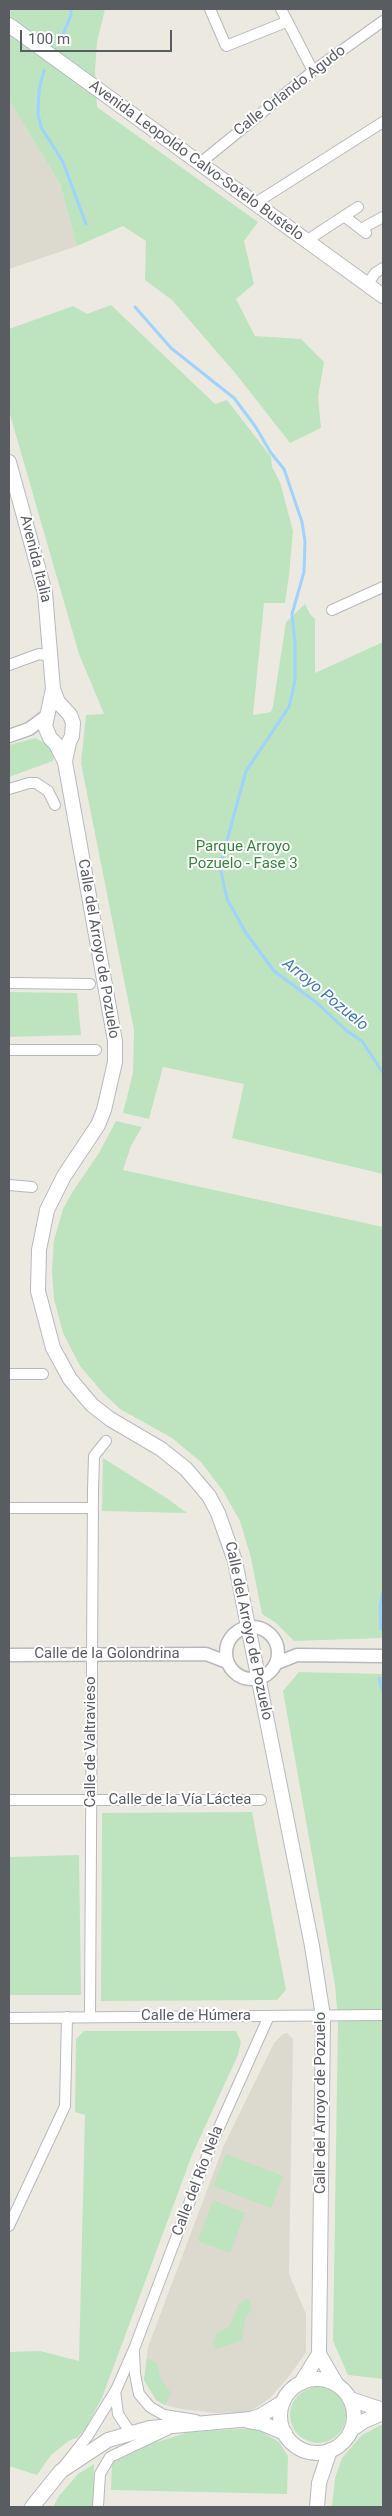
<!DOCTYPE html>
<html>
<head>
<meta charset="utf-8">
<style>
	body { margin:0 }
	#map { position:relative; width:392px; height:2516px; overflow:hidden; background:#eceae0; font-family:Roboto,sans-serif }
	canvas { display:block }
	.frame { position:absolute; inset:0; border:10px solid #595c61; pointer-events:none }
	.scale { position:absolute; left:20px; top:30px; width:152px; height:22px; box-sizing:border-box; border:2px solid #595c61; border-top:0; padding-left:6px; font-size:15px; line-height:18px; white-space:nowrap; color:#595c61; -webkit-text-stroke:4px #fff; paint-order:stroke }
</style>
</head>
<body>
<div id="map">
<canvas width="392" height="2516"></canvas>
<div class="frame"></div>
<div class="scale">100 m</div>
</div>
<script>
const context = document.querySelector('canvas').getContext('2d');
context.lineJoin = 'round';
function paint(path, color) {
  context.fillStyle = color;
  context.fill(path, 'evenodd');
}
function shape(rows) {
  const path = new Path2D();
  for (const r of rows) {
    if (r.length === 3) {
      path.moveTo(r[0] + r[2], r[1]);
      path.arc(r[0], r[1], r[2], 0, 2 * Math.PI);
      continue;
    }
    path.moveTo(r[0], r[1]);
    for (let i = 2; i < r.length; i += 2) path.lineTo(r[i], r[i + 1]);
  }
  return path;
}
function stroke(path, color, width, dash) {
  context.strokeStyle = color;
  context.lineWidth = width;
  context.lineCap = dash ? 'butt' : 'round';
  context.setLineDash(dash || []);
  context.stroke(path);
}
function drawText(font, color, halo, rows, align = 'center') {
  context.font = font + ' Roboto,sans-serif';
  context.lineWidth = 4;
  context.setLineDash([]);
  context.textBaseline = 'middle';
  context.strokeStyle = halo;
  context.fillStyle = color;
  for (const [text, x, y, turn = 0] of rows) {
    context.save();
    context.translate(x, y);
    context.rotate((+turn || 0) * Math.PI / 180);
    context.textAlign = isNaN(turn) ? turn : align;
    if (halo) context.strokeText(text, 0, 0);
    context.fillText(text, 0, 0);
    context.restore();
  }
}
paint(shape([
	[9,100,60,184,77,246,9,269],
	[287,2033,293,2039,289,2274,306,2314,306,2352,290,2375,270,2398,249,2412,216,2413,181,2409,165,2405,156,2400,144,2380,148,2347,224,2145,274,2043,283,2034]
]), '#dcd9ce');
paint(shape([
	[9,9,105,9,97,42,95,71,97,107,258,222,244,241,254,284,236,299,255,336,301,339,324,362,318,397,321,428,290,443,236,374,172,300,145,280,146,241,123,226,77,246,60,184,9,100],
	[111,305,215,404,227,400,271,457,272,467,280,482,293,531,289,575,285,603,264,603,253,715,271,712,273,706,286,622,305,604,310,614,315,619,315,673,383,642,383,1174,232,1138,244,1084,163,1067,149,1119,123,1113,133,1073,134,1030,81,763,86,715,104,714,79,654,9,411,9,329,73,306,87,314],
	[36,738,47,745,54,754,53,761,9,777,9,745],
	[9,992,77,993,81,1035,9,1037],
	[116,1121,142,1127,131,1146,123,1170,383,1227,383,1638,294,1641,275,1622,262,1614,251,1558,240,1521,223,1491,201,1462,172,1438,120,1409,103,1393,80,1366,63,1333,54,1299,52,1271,54,1240,63,1209,73,1191,99,1153],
	[103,1458,168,1499,187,1513,102,1511],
	[299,1672,383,1674,383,2379,348,2375,333,2341,338,2020,335,1985,283,1691],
	[252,1812,286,1990,277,2000,101,2001,102,1813],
	[79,1855,81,1995,9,1995,9,1857],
	[84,2031,236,2031,241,2042,238,2055,192,2155,102,2398,86,2428,77,2438,70,2440,51,2455,37,2475,9,2466,9,2352,40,2351,79,2361,85,2115,75,2112,76,2039],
	[226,2154,283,2176,271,2208,213,2186],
	[213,2200,245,2213,230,2253,198,2241],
	[247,2299,251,2302,251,2310,245,2319,242,2340,217,2349,213,2342,217,2333,230,2326,239,2304],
	[147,2358,157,2363,161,2380,171,2393,165,2405,156,2400,144,2380],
	[318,2415,28],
	[383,2424,383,2507,332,2507,335,2478,342,2458,362,2435],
	[255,2428,279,2442,288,2456,287,2494,111,2490,112,2463,151,2444,189,2432],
	[94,2464,93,2507,53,2507,59,2496,78,2474]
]), '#bde4be');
stroke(shape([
	[59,44,71,15,71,9],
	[44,70,39,90,38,115,41,127,63,162,86,224],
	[135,307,171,348,234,398,255,426,271,453,284,469,302,522,305,541,304,572,292,614,295,643,295,681,289,707,246,771,220,866,227,899,246,933,274,971,317,1003,347,1031,362,1041,383,1073],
	[381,1629,380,1607,383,1591],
	[379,1678,383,1692]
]), '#9fd2fd', 3);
const minor = shape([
	[210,9,226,46,286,22],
	[281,9,313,71],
	[199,164,313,71,383,21],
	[254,204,383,122],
	[344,216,366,233],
	[361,229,383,217],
	[306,241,358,207],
	[368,284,375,273,383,268],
	[332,610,383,587],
	[9,665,39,654,50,656],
	[9,789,29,783,36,783,48,791,55,805],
	[9,983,90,984],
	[9,1050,96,1050],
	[9,1185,32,1187],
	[9,1374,43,1374],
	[9,1508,92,1508],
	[9,1800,261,1800],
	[90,2017,93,1490,94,1456,106,1441],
	[9,2018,383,2015],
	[9,2226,65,2106,67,2017],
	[134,2352,135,2374,139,2394,150,2407,164,2415,196,2420],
	[115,2391,118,2414,130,2432],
	[64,2466,87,2437,116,2390,134,2349,212,2143,269,2016],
	[98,2507,100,2474,110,2457,167,2430]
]);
const tertiary = shape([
	[9,736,29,729,45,717],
	[252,1653,26],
	[9,1655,206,1654,227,1662],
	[277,1663,297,1655,383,1656]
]);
const secondary = shape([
	[9,25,383,296],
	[9,462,45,593,53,689,45,726,50,738,56,744,65,762,115,1041,115,1062,104,1110,98,1125,64,1176,47,1210,39,1250,38,1291,53,1348,70,1379,92,1405,110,1419,161,1449,186,1469,209,1496,218,1513,235,1561,312,1946,323,2016,319,2354,337,2385],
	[53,689,58,702,70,715,73,723,72,736,69,742,65,761],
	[317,2416,37],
	[301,2383,319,2354],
	[350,2399,383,2410],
	[248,2421,261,2423,285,2433],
	[351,2430,364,2421,383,2413],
	[32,2507,61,2471,108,2440,150,2428,251,2419,260,2416,283,2402],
	[317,2507,319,2483,330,2450]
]);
stroke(minor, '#b6b8bd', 12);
stroke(tertiary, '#b6b8bd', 15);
stroke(secondary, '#b6b9bf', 16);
stroke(minor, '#fff', 10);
stroke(tertiary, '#fff', 12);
stroke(secondary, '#fff', 14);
drawText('15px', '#595c61', '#fff', [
	["Calle Orlando Agudo",290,91,-38],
	["Avenida Leopoldo Calvo-Sotelo Bustelo",196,161,36],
	["Avenida Italia",35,559,76],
	["Calle del Arroyo de Pozuelo",98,949,80],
	["Calle del Arroyo de Pozuelo",248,1631,78],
	["Calle de la Golondrina",107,1654],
	["Calle de Valtravieso",91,1742,-90],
	["Calle de la Vía Láctea",180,1800],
	["Calle de Húmera",196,2016],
	["Calle del Arroyo de Pozuelo",321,2103,-90],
	["Calle del Río Nela",198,2181,-69]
]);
drawText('15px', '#36833c', '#fff', [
	["Parque Arroyo",243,847],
	["Pozuelo - Fase 3",243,864]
]);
drawText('italic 16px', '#4077b6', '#fff', [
	["Arroyo Pozuelo",325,995,39]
]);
</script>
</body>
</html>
